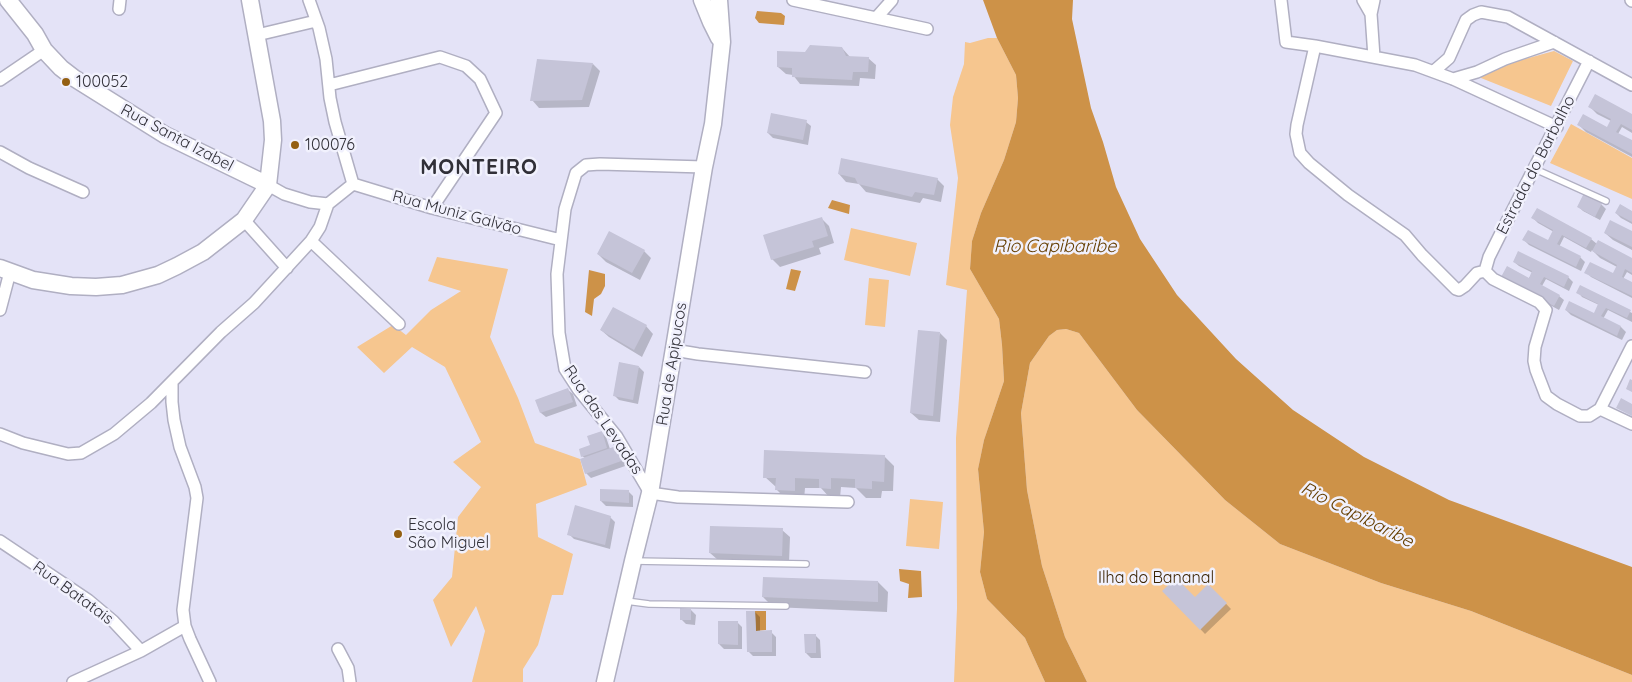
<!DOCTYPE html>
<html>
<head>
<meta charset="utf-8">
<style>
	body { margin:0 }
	canvas { display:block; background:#e4e3f7 }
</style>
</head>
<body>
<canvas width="1632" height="682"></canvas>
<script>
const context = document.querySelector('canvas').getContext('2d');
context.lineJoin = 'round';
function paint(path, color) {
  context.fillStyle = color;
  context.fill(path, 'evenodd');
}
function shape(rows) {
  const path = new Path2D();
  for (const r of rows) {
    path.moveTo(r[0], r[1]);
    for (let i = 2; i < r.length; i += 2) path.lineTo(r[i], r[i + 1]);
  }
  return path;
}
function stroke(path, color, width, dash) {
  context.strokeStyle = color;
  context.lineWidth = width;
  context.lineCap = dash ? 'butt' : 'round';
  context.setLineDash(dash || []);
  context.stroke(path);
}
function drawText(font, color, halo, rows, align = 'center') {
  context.font = font + ' Quicksand,sans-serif';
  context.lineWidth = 5;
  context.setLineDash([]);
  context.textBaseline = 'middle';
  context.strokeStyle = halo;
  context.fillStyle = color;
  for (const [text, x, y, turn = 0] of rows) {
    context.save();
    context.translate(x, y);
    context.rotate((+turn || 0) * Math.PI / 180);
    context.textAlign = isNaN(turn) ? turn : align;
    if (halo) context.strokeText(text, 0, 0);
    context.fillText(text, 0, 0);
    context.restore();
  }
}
paint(shape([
	[988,38,997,38,1016,75,1018,98,1016,122,1004,160,981,213,972,241,970,269,999,319,1002,345,1004,381,984,440,978,469,984,532,980,572,987,599,1025,638,1045,682,954,682,957,608,956,438,967,290,946,285,958,178,950,125,953,97,964,64,965,42,970,43],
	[1554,51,1573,61,1551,106,1471,74],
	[1571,124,1632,158,1632,199,1550,163],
	[851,228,917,243,910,276,844,260],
	[437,257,508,269,490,337,518,398,535,443,580,459,587,485,536,504,538,537,573,554,563,595,552,595,538,645,523,669,523,682,472,682,485,631,476,606,451,647,433,600,452,577,458,517,481,487,453,462,481,442,445,367,412,347,384,373,357,347,393,325,406,335,431,310,461,291,428,281],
	[869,278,889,280,885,327,865,325],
	[1066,329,1079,333,1137,410,1225,500,1280,544,1381,583,1471,611,1632,675,1632,682,1087,682,1065,637,1042,566,1027,490,1021,413,1030,363,1049,336,1057,330],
	[910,499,943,502,939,549,906,546]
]), '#f6c68f');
paint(shape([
	[983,0,1073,0,1072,19,1091,108,1103,142,1116,187,1140,239,1177,295,1236,359,1293,410,1364,457,1449,500,1632,567,1632,675,1471,611,1381,583,1280,544,1225,500,1137,410,1079,333,1066,329,1057,330,1049,336,1030,363,1021,413,1027,490,1042,566,1065,637,1087,682,1045,682,1025,638,987,599,980,572,984,532,978,469,984,440,1004,381,1002,345,999,319,970,269,972,241,981,213,1004,160,1016,122,1018,98,1016,75,997,38],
	[757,11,781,13,785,16,784,25,759,23,755,18],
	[832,200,850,205,849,214,828,208],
	[791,269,801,271,795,291,786,289],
	[589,270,605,274,605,286,601,294,594,299,592,316,585,312],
	[899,569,921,571,922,597,908,598,909,584,900,581],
	[755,611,766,611,766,630,756,631]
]), '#cd9248');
paint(shape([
	[842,48,850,57,868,58,876,65,875,79,860,78,859,86,800,84,793,75,786,74,778,67,805,54],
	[593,64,600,71,589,107,539,108,532,100],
	[1589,106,1632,116,1632,133,1622,127,1618,134,1632,142,1632,157,1586,132,1579,125,1612,131,1611,121,1597,114],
	[806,122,811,126,808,145,773,138,768,133],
	[839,174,937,179,944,186,941,202,923,198,920,203,866,192,859,184,846,182],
	[1601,204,1606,209,1600,220,1583,211,1578,206],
	[1632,212,1632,224,1621,218,1616,213],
	[821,218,829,226,834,243,819,248,821,254,780,267,772,259],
	[1533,218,1591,239,1597,244,1632,260,1632,275,1627,272,1623,279,1632,284,1632,298,1591,277,1586,272,1618,277,1617,267,1600,258,1592,250,1591,252,1564,237,1559,247,1580,257,1585,262,1581,271,1529,245,1524,240,1549,242,1554,232,1538,223],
	[1632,231,1632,250,1613,240,1605,233],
	[644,251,651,258,640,280,606,262,598,254],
	[1514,262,1568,277,1573,282,1569,291,1546,279,1542,286,1559,296,1564,300,1559,310,1508,282,1528,279,1533,273,1519,266],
	[1580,287,1632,313,1632,322,1608,310,1603,319,1621,327,1626,332,1622,340,1571,315,1566,310,1594,314,1599,305,1582,297,1578,292],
	[646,326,653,334,642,357,609,337,601,330],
	[940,333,947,340,940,422,919,420,911,413],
	[639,367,644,372,638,404,619,400,614,395],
	[568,390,573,394,577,406,546,417,541,413,537,401],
	[602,433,606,437,610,449,618,446,628,465,591,478,586,473,585,458,582,456],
	[884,456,894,466,893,491,882,491,881,498,866,498,856,488,841,487,840,498,830,498,821,488,805,488,804,500,786,499,776,489,776,487,765,477],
	[628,491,633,496,633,507,606,506,601,501],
	[610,517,615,522,610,549,574,539,569,534],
	[782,530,790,537,789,563,718,560,710,553],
	[878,582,888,592,887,612,773,607,763,597],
	[1208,585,1231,609,1205,634,1164,591,1195,599],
	[691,610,696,615,695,625,686,624,681,619],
	[755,612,760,617,760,632,771,632,776,637,776,656,753,656,748,651],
	[737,622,742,627,742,649,724,649,719,644],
	[815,635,820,640,821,658,811,658,806,653]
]), '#0003');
paint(shape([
	[810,45,842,47,846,56,869,57,868,72,853,72,852,80,792,77,792,68,777,67,777,51,805,52],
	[537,59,593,63,582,100,530,101],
	[1595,94,1632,114,1632,130,1621,124,1616,132,1632,140,1632,154,1577,125,1583,114,1607,127,1611,119,1588,107],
	[771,113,807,120,803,140,767,133],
	[841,158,938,178,934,195,915,192,912,197,858,184,855,178,838,174],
	[1584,193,1602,203,1595,217,1577,207],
	[1620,204,1632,211,1632,222,1615,213],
	[1537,208,1592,238,1586,248,1562,235,1557,244,1581,256,1576,267,1522,240,1528,230,1548,240,1553,230,1531,218],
	[822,217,828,236,812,241,814,247,771,260,763,235],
	[1610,220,1632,231,1632,247,1604,233],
	[609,231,645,250,632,273,597,254],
	[1598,240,1632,258,1632,273,1625,269,1622,277,1632,282,1632,296,1584,273,1590,262,1613,273,1617,265,1592,251],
	[1518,251,1569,276,1564,287,1544,277,1540,284,1560,295,1554,306,1501,277,1507,266,1529,278,1532,271,1513,262],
	[1580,285,1631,310,1627,318,1606,308,1601,316,1621,326,1617,336,1565,310,1569,301,1594,313,1598,304,1576,293],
	[613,307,647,325,634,350,600,330],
	[918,330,940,332,933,416,910,413],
	[619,362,639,366,633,400,613,396],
	[1630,379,1632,380,1632,392,1626,389],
	[568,388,573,402,540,413,535,400],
	[1621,398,1632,404,1632,416,1616,408],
	[602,431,607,448,581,457,579,449,590,445,587,436],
	[619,445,624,460,585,474,580,459],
	[764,450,885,455,884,482,872,481,872,489,855,488,855,479,831,478,831,489,819,488,819,479,795,478,795,491,775,490,776,478,763,478],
	[600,489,629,490,629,503,600,501],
	[575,505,611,516,605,545,567,535],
	[710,526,783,528,782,556,709,553],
	[763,577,878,581,878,602,762,597],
	[1176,578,1195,597,1208,584,1227,603,1200,630,1162,591],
	[680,608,691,609,691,620,680,620],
	[746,611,755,611,756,631,772,630,772,652,747,652],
	[718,621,738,621,738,645,718,644],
	[804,634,816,634,816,653,805,653]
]), '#c5c4d8');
const lane = shape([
	[1535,169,1606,201],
	[633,561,806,564],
	[626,601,649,604,786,606]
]);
const street = shape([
	[309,0,319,28,326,59,330,98,335,122,353,184],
	[793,0,927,29],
	[1281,0,1286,42,1315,46,1415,65,1453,79,1557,127],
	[1363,0,1371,14],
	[1631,0,1632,1],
	[119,9,120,0],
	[877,17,892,0],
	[257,35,316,21],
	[1315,46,1297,125,1296,134,1300,153,1309,163,1348,195,1405,235,1422,255,1456,289,1459,290,1465,286,1477,273,1485,271],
	[1374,57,1371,14,1374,0],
	[1434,71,1449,58,1466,20,1473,15,1481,12,1508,17,1632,85],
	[1453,79,1477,72,1505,59,1554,42],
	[0,80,44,50],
	[329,85,440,57,466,66,480,79,496,113,432,208],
	[0,152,29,168,83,192],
	[704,167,600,164,586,165,576,173,565,209,557,274,559,333,565,369,578,389,617,437,650,493,678,497,848,502],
	[353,184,432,208,561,240],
	[268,185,284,194,310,202,328,204],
	[244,220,287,268],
	[311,241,399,324],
	[1485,271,1489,257,1500,235,1589,61],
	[1485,271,1493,279,1539,302,1546,310,1535,347,1534,361,1536,370,1546,396,1557,404,1580,416,1589,416,1600,409],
	[0,310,10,272],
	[674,350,698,354,865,372],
	[172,382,172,402,174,420,180,447,195,487,197,498,183,610,185,626,190,639,210,682],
	[1600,409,1632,346],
	[1600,409,1632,424],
	[0,434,23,443,68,454,81,453,114,434,151,403,221,332,254,303,311,241,320,227,328,204,353,184],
	[0,541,88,600,113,621,141,651],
	[338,649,348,668,350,682],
	[73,682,141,651,185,626]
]);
const secondary = shape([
	[8,0,35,34,44,50,61,68,74,78,165,135,268,185],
	[702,0,711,22,719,38],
	[0,268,33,280,71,286,96,287,122,285,158,275,177,266,203,252,244,220,268,185,273,140,272,121,250,0],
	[605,682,633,561,650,493,704,167,713,124,722,42,719,0]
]);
stroke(lane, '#b0afc2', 8);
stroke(street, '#b0afc2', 14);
stroke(secondary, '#b0afc2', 19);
stroke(lane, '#fff', 5.5);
stroke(street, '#fff', 11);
stroke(secondary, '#fff', 16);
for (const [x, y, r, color] of [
	[66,82,5,"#946013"],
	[295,145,5,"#946013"],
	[398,534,5,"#946013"]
]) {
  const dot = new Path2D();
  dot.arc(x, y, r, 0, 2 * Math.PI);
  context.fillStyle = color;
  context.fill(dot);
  stroke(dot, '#f1f1fd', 2);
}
drawText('16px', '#313038', '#f1f1fd', [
	["100052",76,82],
	["100076",305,145],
	["Escola",408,525],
	["São Miguel",408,543]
], 'left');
drawText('16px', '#313038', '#f1f1fd', [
	["Rua Santa Izabel",177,138,28],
	["Estrada do Barbalho",1536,165,-63],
	["Rua Muniz Galvão",457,213,15],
	["Rua de Apipucos",672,364,-81],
	["Rua das Levadas",603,420,56],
	["Rua Batatais",73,593,36]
]);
drawText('16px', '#3b2302', '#f1f1fd', [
	["Ilha do Bananal",1156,578]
]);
drawText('italic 18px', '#653e00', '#f1f1fd', [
	["Rio Capibaribe",1055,247],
	["Rio Capibaribe",1357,515,27]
]);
context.letterSpacing = '1px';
drawText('bold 21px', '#313038', '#f1f1fd', [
	["MONTEIRO",479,168]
]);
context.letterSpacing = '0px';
</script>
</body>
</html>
